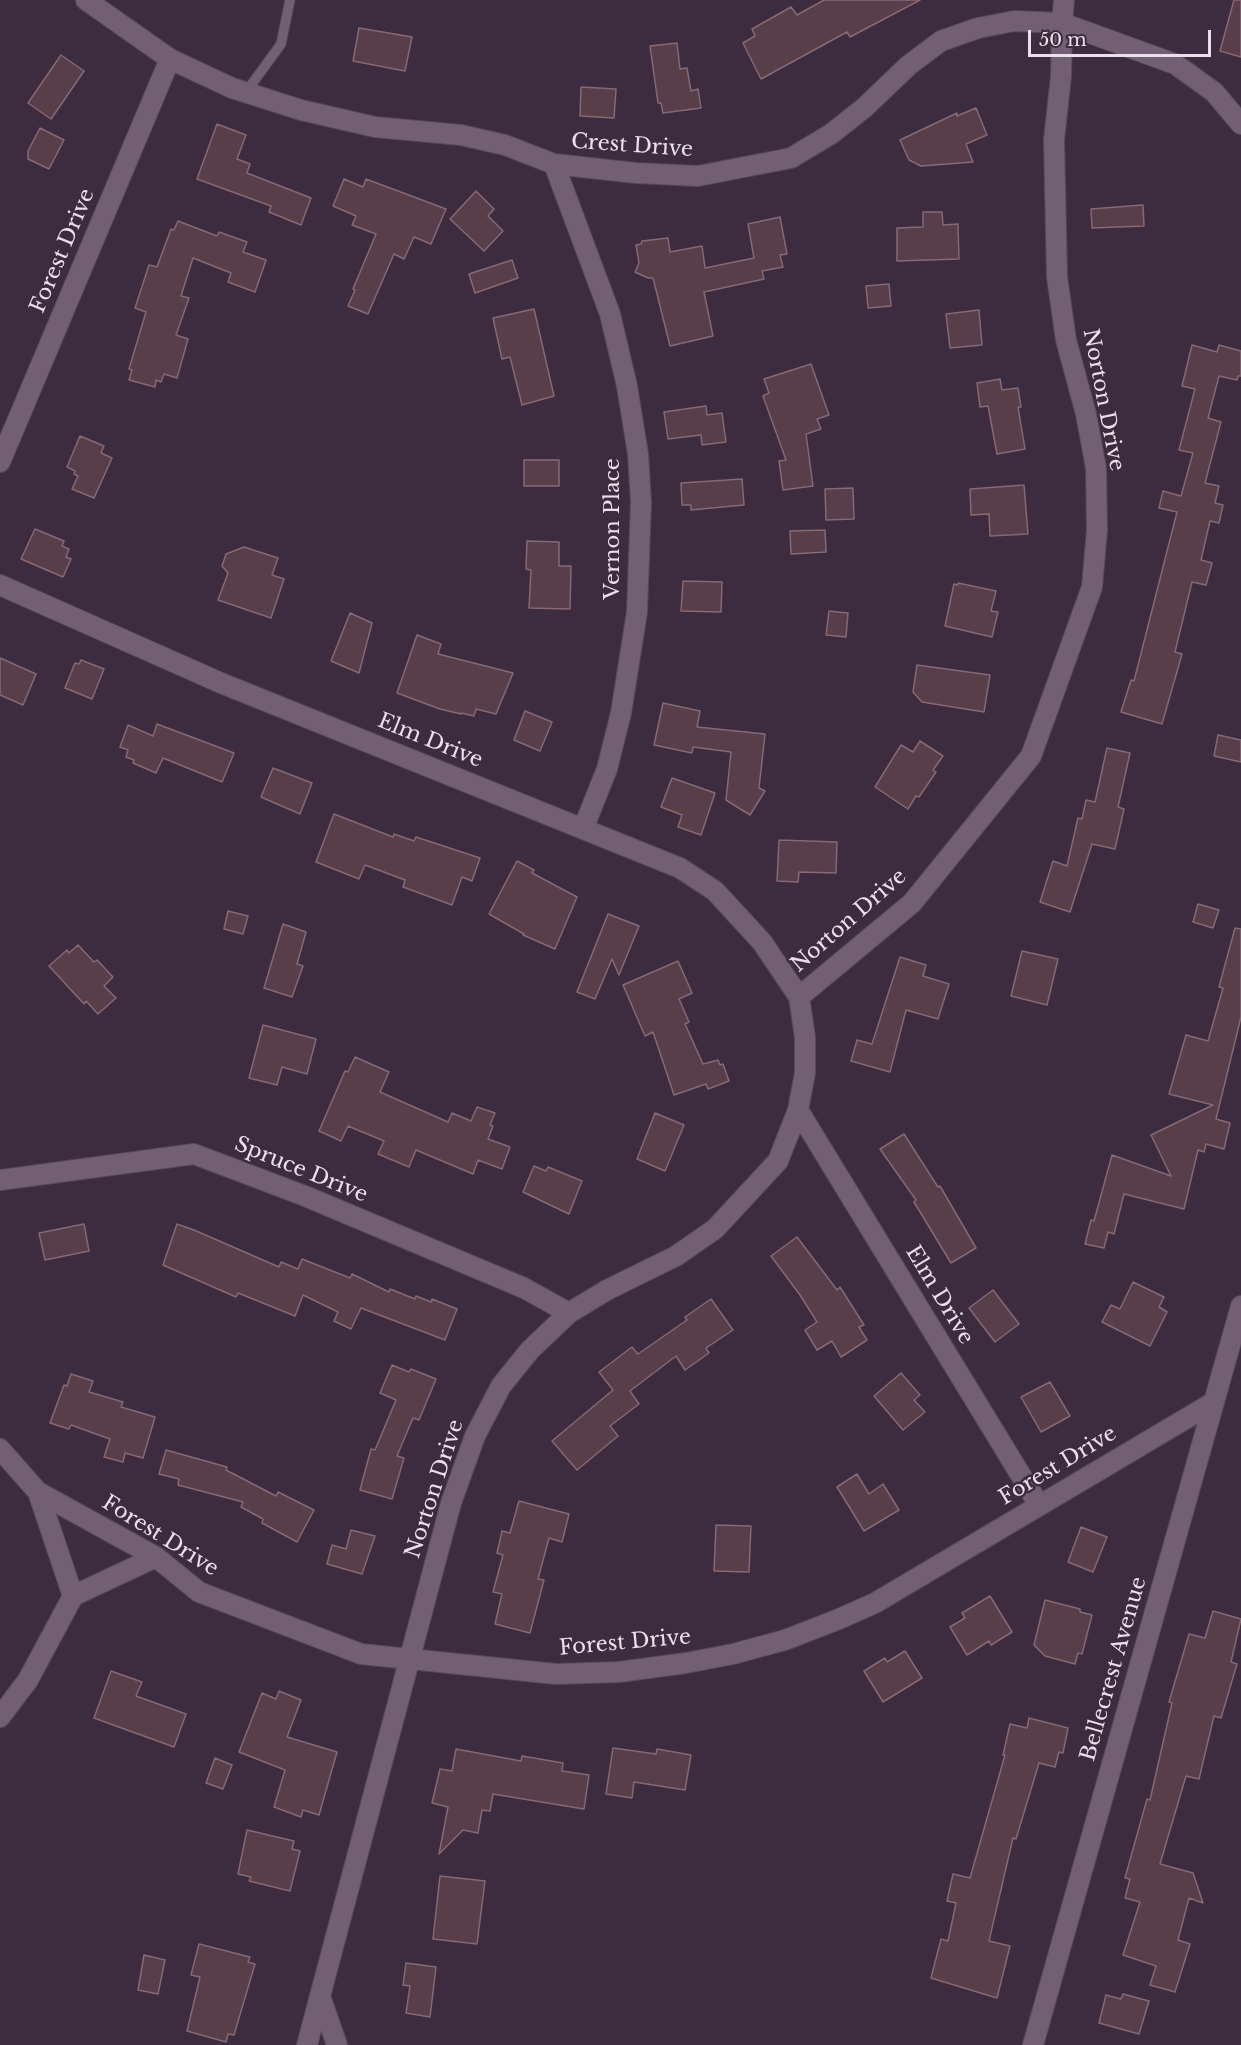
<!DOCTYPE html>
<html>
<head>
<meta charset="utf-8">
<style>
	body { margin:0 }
	#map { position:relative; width:1241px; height:2045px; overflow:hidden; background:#3d2c3f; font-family:"Libre Baskerville",serif }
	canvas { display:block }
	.scale { position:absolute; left:1028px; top:30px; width:183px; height:27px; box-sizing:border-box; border:3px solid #eadfeb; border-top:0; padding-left:8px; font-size:18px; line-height:21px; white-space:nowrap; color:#eadfeb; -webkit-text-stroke:4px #3d2c3f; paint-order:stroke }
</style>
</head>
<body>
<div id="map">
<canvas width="1241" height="2045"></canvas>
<div class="scale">50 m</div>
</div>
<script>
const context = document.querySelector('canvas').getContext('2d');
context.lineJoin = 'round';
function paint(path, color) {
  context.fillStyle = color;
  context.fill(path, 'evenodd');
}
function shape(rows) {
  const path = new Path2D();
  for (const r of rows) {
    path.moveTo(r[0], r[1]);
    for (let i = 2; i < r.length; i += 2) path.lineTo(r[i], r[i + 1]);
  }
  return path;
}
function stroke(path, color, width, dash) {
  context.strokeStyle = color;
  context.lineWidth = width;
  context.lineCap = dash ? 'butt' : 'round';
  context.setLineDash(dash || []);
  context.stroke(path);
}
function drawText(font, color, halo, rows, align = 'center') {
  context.font = font + ' "Libre Baskerville",serif';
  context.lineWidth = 5;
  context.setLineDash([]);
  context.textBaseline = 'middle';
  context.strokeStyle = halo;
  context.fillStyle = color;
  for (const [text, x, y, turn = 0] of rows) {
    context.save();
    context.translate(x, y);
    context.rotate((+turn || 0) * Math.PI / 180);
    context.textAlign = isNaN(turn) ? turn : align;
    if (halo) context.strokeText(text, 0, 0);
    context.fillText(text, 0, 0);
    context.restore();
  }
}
const building = shape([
	[824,0,920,0,850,37,847,32,761,79,743,43,755,36,752,29,791,7,797,15,824,0],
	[1234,0,1241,0,1241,57,1220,51,1234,0],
	[359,28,412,37,405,71,353,61,359,28],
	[677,43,680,69,687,68,691,91,698,89,701,108,663,113,661,103,658,103,650,46,677,43],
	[61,55,84,71,51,119,28,103,61,55],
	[581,87,616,89,614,118,580,116,581,87],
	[976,108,987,135,966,144,973,162,921,166,909,160,900,140,957,113,957,116,976,108],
	[217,124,246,135,237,159,250,164,247,173,311,198,301,225,269,212,271,206,197,179,217,124],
	[40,128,64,140,49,169,28,159,28,151,40,128],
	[344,179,363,187,366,179,446,209,431,244,414,237,404,259,394,254,368,314,348,306,355,290,353,289,376,234,352,225,356,216,333,206,344,179],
	[476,191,494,209,488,216,503,231,484,251,450,219,476,191],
	[1143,205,1144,226,1092,228,1091,209,1143,205],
	[923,212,942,212,943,225,958,224,959,259,897,261,897,228,923,227,923,212],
	[780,217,787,254,780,255,783,267,762,271,764,279,704,292,713,336,670,346,653,278,648,278,635,272,639,263,636,245,641,244,642,241,668,238,670,252,702,246,705,268,754,258,748,224,780,217],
	[178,221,217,236,219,232,247,242,243,252,266,260,255,292,228,282,231,273,193,258,181,296,189,298,176,335,188,339,177,378,164,374,161,382,156,380,155,387,129,380,132,370,129,369,146,312,135,308,149,265,157,267,171,229,174,230,178,221],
	[512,260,518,278,475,293,469,274,512,260],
	[889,284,891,306,868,308,866,286,889,284],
	[534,309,554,396,522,405,510,357,502,359,493,318,534,309],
	[979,310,982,345,950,348,946,314,979,310],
	[1192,345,1217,352,1219,345,1241,351,1241,376,1238,376,1237,380,1219,376,1208,418,1221,422,1205,483,1219,486,1215,503,1223,505,1219,523,1210,521,1201,560,1212,563,1206,585,1192,582,1175,652,1182,654,1162,724,1121,712,1131,680,1134,681,1177,512,1159,508,1163,491,1181,496,1193,453,1179,450,1195,389,1182,386,1192,345],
	[811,364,829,415,817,419,821,429,806,434,813,486,783,490,779,461,786,460,763,396,769,393,764,379,811,364],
	[1000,379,1002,390,1018,388,1021,407,1018,407,1025,449,997,454,988,406,980,407,977,383,1000,379],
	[706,406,707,415,722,413,726,442,702,445,701,435,668,439,664,412,706,406],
	[80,436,104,446,101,453,112,458,94,498,72,489,78,476,74,474,75,471,67,467,80,436],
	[524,460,559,460,559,486,524,486,524,460],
	[742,479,744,505,691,510,691,505,682,505,681,483,742,479],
	[1024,485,1028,534,990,536,989,514,971,515,970,489,1024,485],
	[853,488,854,519,826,520,825,489,853,488],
	[35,529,64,541,62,546,69,549,66,557,71,559,63,577,21,559,35,529],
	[825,530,826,552,791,554,790,531,825,530],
	[527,541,559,542,559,566,571,566,570,609,529,608,531,570,526,569,527,541],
	[244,547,278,558,272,575,284,579,271,618,218,600,228,573,222,566,226,554,244,547],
	[683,581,722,582,721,612,681,611,683,581],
	[958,583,996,591,991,611,998,612,992,637,945,626,954,584,958,585,958,583],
	[829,611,848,613,846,637,826,635,829,611],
	[350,613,372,623,359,673,331,661,350,613],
	[417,635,441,644,438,654,513,673,496,714,476,709,474,716,461,713,461,714,440,709,397,693,417,635],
	[0,658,36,674,23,705,0,695,0,658],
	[81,660,104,669,92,699,65,688,75,663,79,664,81,660],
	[917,665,990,675,984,712,922,702,913,692,917,665],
	[663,703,700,711,697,727,765,734,759,788,765,791,750,815,726,800,731,752,693,747,692,753,654,745,663,703],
	[525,711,552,722,540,751,514,740,525,711],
	[157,724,234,753,222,782,163,758,156,773,133,763,134,760,126,757,128,750,120,747,128,725,153,736,157,724],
	[1218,735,1241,740,1241,762,1214,756,1218,735],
	[920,741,943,756,933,770,936,772,919,797,916,796,908,809,875,787,901,745,913,752,920,741],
	[1107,748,1130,753,1118,807,1124,809,1115,849,1092,844,1070,912,1040,902,1053,861,1067,866,1078,818,1082,819,1086,800,1095,802,1107,748],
	[273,768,312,783,300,814,261,797,273,768],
	[672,778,715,793,701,835,678,827,682,815,661,807,672,778],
	[334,814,393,837,394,834,414,841,416,837,480,858,472,881,462,877,452,905,403,887,405,880,365,865,359,879,316,862,334,814],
	[779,840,837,842,836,873,799,872,798,882,777,881,779,840],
	[517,861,534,870,532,873,577,897,555,949,523,935,524,934,489,914,517,861],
	[1198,904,1219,910,1213,928,1193,922,1198,904],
	[228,911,248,916,243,934,224,929,228,911],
	[608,914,639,926,619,975,612,959,595,999,577,992,608,914],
	[283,924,306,932,297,964,303,966,292,997,264,988,283,924],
	[1235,928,1241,929,1241,1017,1216,1119,1230,1123,1224,1149,1206,1144,1204,1152,1198,1150,1184,1209,1124,1194,1114,1234,1108,1232,1104,1248,1085,1244,1091,1220,1094,1221,1112,1155,1171,1176,1151,1135,1213,1105,1169,1094,1186,1035,1208,1041,1223,988,1219,987,1235,928],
	[78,945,94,962,97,960,113,977,104,986,116,998,98,1014,86,1001,84,1004,49,966,67,950,69,953,78,945],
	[1022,951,1058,959,1047,1005,1011,996,1022,951],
	[900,957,926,965,923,976,949,984,938,1019,906,1010,890,1072,851,1061,857,1040,872,1044,900,957],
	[678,961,692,993,679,999,689,1022,685,1024,703,1064,718,1060,720,1065,723,1064,729,1081,708,1089,706,1084,674,1095,653,1032,645,1036,623,985,678,961],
	[263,1025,316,1039,307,1074,282,1067,277,1085,249,1078,263,1025],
	[355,1057,389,1072,380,1092,448,1122,452,1113,471,1121,477,1107,495,1113,490,1125,493,1126,488,1139,510,1147,502,1169,478,1160,473,1174,416,1150,409,1167,378,1154,384,1141,348,1126,341,1141,319,1131,345,1071,348,1072,355,1057],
	[655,1113,684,1125,665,1171,637,1159,655,1113],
	[904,1134,938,1187,940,1186,976,1248,951,1263,914,1202,916,1200,880,1149,904,1134],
	[534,1166,546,1171,548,1167,582,1181,569,1214,523,1192,534,1166],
	[84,1224,89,1251,45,1260,39,1233,84,1224],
	[177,1224,194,1230,279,1267,281,1262,298,1269,302,1259,350,1278,352,1274,389,1292,390,1289,415,1299,416,1296,431,1302,432,1299,457,1309,445,1340,361,1308,351,1329,334,1321,338,1312,303,1295,295,1316,238,1293,236,1297,163,1265,177,1224],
	[797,1237,837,1290,840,1287,864,1325,859,1327,867,1340,841,1357,832,1341,817,1350,805,1330,817,1322,800,1295,771,1256,797,1237],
	[1133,1282,1164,1297,1159,1307,1167,1312,1150,1346,1102,1322,1111,1305,1120,1309,1133,1282],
	[993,1290,1019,1324,995,1342,969,1308,993,1290],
	[711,1299,733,1330,706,1348,709,1353,685,1370,676,1356,630,1391,639,1404,610,1426,618,1436,577,1470,552,1441,613,1390,599,1372,632,1347,638,1354,687,1320,685,1317,711,1299],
	[392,1365,409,1372,411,1369,436,1379,419,1420,413,1418,397,1456,404,1458,392,1499,360,1490,371,1449,375,1450,396,1400,380,1393,392,1365],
	[901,1373,920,1395,914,1400,925,1412,903,1430,874,1396,901,1373],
	[71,1374,93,1381,89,1392,123,1402,121,1407,155,1417,143,1458,125,1453,123,1462,104,1457,110,1439,71,1425,69,1429,50,1423,64,1385,67,1386,71,1374],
	[1050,1382,1070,1416,1041,1432,1021,1397,1050,1382],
	[166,1450,227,1467,226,1470,276,1496,278,1492,314,1510,297,1542,262,1523,263,1519,241,1507,243,1502,178,1485,179,1479,159,1474,166,1450],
	[857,1474,869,1494,883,1484,899,1510,864,1531,837,1487,857,1474],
	[519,1501,569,1514,562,1542,549,1538,538,1579,544,1580,530,1633,495,1624,502,1594,493,1592,503,1555,497,1553,502,1531,510,1533,519,1501],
	[716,1525,751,1526,749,1572,714,1571,716,1525],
	[1081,1527,1107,1537,1093,1572,1068,1562,1081,1527],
	[351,1530,375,1536,362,1574,327,1564,332,1545,346,1549,351,1530],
	[990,1596,1012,1632,991,1645,989,1641,967,1655,950,1627,965,1618,962,1613,990,1596],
	[1045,1600,1080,1609,1080,1612,1092,1615,1082,1654,1078,1653,1075,1664,1045,1656,1034,1645,1045,1600],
	[1213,1611,1241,1619,1231,1662,1237,1664,1221,1718,1214,1716,1199,1779,1186,1776,1160,1864,1193,1873,1203,1903,1189,1898,1178,1940,1190,1944,1175,1992,1150,1985,1156,1966,1123,1955,1140,1902,1125,1898,1130,1879,1125,1878,1147,1799,1150,1800,1172,1703,1169,1702,1189,1634,1205,1638,1213,1611],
	[905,1651,922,1678,883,1702,864,1671,885,1658,887,1662,905,1651],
	[111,1671,142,1682,136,1696,186,1714,174,1747,94,1718,111,1671],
	[279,1691,301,1700,287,1737,337,1752,319,1815,303,1810,301,1817,274,1807,285,1770,239,1752,262,1693,276,1699,279,1691],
	[1029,1718,1068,1728,1063,1753,1059,1752,1055,1767,1039,1763,1016,1839,1013,1838,989,1941,1010,1946,997,1998,931,1978,941,1939,948,1941,956,1903,947,1901,953,1874,970,1878,1005,1755,1003,1755,1010,1724,1027,1728,1029,1718],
	[613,1748,656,1754,657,1749,691,1755,685,1790,634,1782,632,1798,606,1794,613,1748],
	[456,1749,521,1761,522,1756,563,1763,562,1771,589,1775,584,1809,493,1794,490,1811,482,1810,478,1833,463,1830,439,1854,448,1807,432,1803,440,1769,452,1771,456,1749],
	[215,1758,232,1765,223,1789,206,1783,215,1758],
	[247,1830,294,1841,292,1849,300,1851,290,1891,249,1881,251,1877,238,1874,247,1830],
	[440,1876,485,1881,477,1944,433,1939,440,1876],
	[199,1944,250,1957,248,1962,255,1964,234,2035,228,2034,226,2042,187,2031,200,1977,191,1975,199,1944],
	[144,1955,165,1960,158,1994,138,1990,144,1955],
	[406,1963,436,1967,430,2017,406,2013,410,1986,403,1985,406,1963],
	[1123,1994,1149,2001,1139,2034,1099,2023,1106,1995,1121,1999,1123,1994]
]);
paint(building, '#583e48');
stroke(building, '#866974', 1.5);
const lane = shape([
	[246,92,281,44,290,0]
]);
const street = shape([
	[86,0,170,59,232,88,301,110,375,127,461,135,505,145,554,164,636,173,698,176,791,158,831,134,864,108,909,65,941,41,978,28,1014,21,1062,23,1175,64,1214,92,1241,124],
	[554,164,610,314,627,386,638,454,641,502,637,612,621,713,607,769,583,829],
	[0,462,170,59],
	[0,585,221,683,680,868,715,891,762,942,799,997],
	[798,1110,1039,1505],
	[0,1180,194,1154,305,1196,524,1288,569,1313],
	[0,1449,38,1492,156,1557,199,1592,361,1654,556,1674,619,1672,686,1663,733,1654,785,1640,839,1619,875,1603,1214,1402],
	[38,1492,73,1596],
	[0,1717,28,1680,73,1596,156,1557],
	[320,1996,337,2045],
	[307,2045,451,1503,475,1436,501,1386,530,1350,569,1313,607,1290,676,1256,715,1229,778,1161,798,1110,805,1073,805,1037,799,997,912,903,1031,756,1092,587,1097,530,1096,468,1086,414,1066,340,1057,277,1054,140,1061,76,1062,23,1064,0],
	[1033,2045,1241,1306]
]);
stroke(lane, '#574958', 11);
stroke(street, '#574958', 22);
stroke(lane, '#725f73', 9);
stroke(street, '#725f73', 20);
drawText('21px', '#eadfeb', '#3d2c3f', [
	["Crest Drive",632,146,4],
	["Forest Drive",63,251,-67],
	["Norton Drive",1103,400,79],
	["Vernon Place",613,529,-90],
	["Elm Drive",430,741,22],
	["Norton Drive",849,921,-41],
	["Spruce Drive",301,1170,22],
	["Elm Drive",939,1295,59],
	["Forest Drive",1058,1466,-31],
	["Norton Drive",435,1489,-72],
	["Forest Drive",160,1536,32],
	["Forest Drive",625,1643,-5],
	["Bellecrest Avenue",1114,1669,-74]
]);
</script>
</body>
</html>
